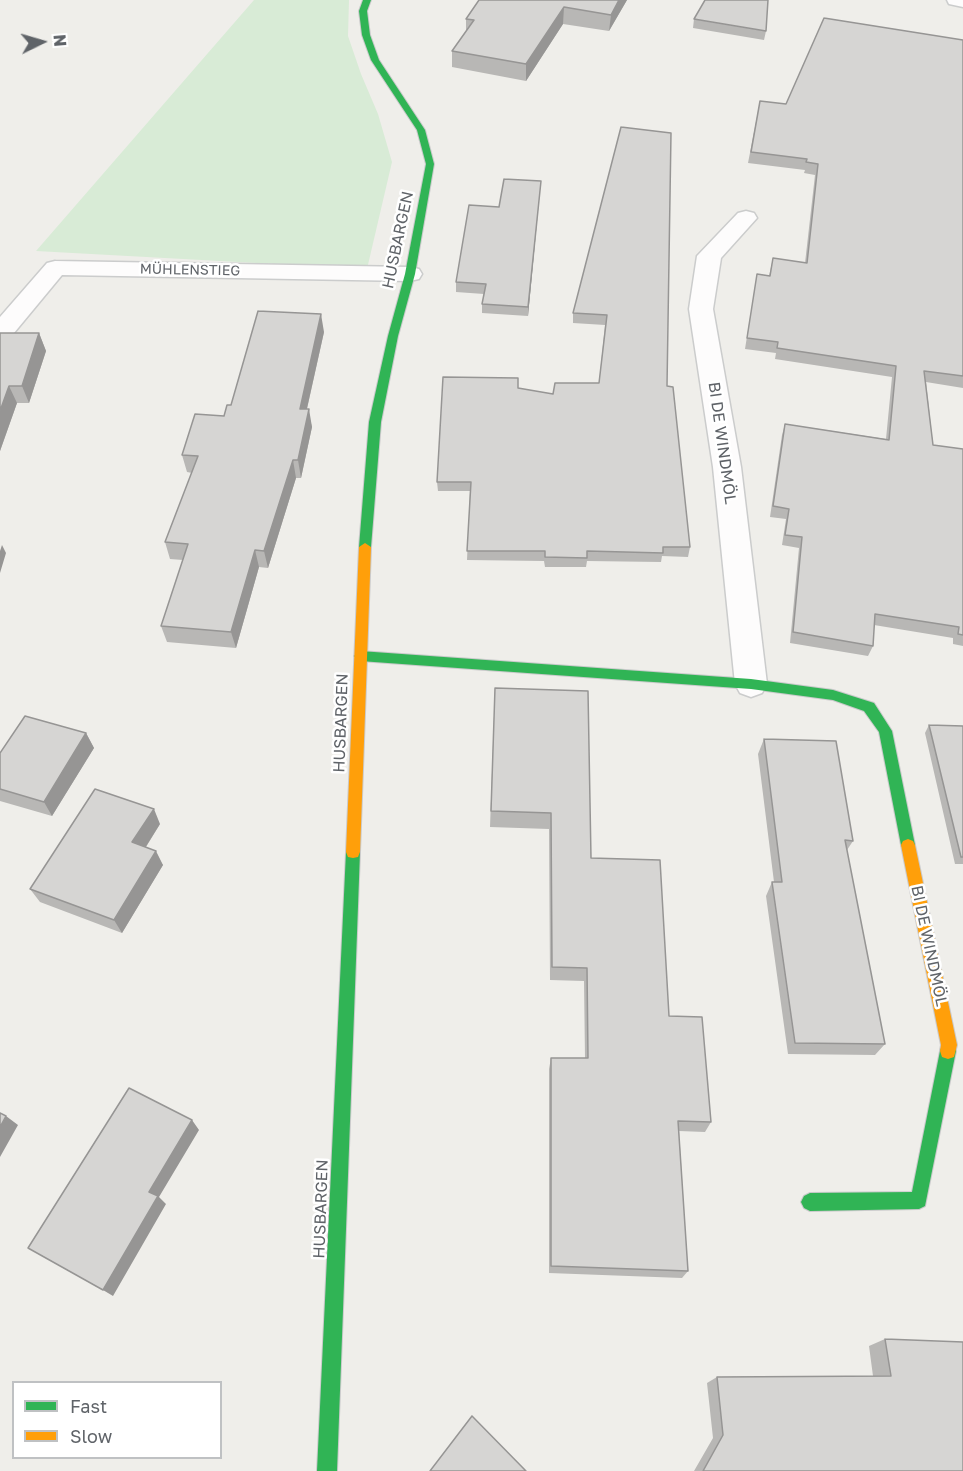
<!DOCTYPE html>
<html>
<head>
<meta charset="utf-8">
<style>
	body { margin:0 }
	#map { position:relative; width:963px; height:1471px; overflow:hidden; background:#efeeea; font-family:"Golos Text",sans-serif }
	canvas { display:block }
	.legend { position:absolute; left:12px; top:1381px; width:210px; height:78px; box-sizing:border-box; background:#fff; border:2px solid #bfc1c3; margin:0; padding:8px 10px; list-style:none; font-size:18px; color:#5f6368 }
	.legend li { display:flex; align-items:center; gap:12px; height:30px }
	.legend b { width:30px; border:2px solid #bfc1c3 }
	.north { position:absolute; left:12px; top:12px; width:60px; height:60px; -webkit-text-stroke:4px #fff; paint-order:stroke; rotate:85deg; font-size:16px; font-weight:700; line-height:24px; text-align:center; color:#5f6368 }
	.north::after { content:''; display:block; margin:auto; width:21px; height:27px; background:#5f6368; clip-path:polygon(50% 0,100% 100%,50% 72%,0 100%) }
</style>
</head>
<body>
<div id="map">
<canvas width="963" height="1471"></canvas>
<ul class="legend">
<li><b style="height:8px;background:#30b455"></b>Fast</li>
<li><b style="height:8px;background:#ff9f0a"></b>Slow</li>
</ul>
<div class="north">N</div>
</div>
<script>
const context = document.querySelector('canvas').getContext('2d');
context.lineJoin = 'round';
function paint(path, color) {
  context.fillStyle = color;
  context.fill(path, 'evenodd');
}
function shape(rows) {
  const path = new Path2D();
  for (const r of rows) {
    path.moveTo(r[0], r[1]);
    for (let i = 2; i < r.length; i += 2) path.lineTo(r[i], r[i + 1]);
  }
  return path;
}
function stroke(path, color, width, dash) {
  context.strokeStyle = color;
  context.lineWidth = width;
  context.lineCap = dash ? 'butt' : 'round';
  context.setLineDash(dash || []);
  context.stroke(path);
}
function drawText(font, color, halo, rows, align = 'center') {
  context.font = font + ' "Golos Text",sans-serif';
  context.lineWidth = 5;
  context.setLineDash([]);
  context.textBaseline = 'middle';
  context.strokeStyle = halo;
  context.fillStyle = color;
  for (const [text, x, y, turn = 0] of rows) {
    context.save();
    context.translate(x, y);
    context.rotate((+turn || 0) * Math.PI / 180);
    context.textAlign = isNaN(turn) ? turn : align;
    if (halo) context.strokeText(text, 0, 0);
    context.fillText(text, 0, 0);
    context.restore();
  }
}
paint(shape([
	[254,0,349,0,348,36,361,74,378,114,392,162,367,269,36,251]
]), '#d8ebd6');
const street = shape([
	[947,0,963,0,963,7,949,4,947,0],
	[746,211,754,213,757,218,721,258,713,309,741,467,767,684,762,693,751,697,740,693,735,684,713,467,689,309,697,256,738,213,746,211],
	[55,261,410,267,419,269,422,274,419,279,410,281,62,275,9,339,0,341,0,317,47,263,55,261]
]);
const fast = shape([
	[363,0,371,0,367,11,370,35,379,60,425,130,434,164,415,274,398,336,381,422,371,547,365,551,359,547,369,422,388,336,405,274,426,164,417,130,371,60,362,35,359,11,363,0],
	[360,651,751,679,833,690,874,703,892,731,915,845,913,849,908,851,903,849,901,845,879,732,864,711,833,700,751,689,360,661,354,656,360,651],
	[353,846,358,847,360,852,337,1471,317,1471,346,852,348,847,353,846],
	[948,1043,954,1045,956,1051,925,1206,919,1209,810,1211,804,1208,801,1202,804,1196,810,1193,912,1192,940,1051,942,1045,948,1043]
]);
const slow = shape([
	[365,543,371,547,360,852,358,857,353,858,348,857,346,852,359,547,365,543],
	[908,839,913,841,915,845,957,1045,954,1057,948,1059,942,1057,940,1051,941,1045,901,845,903,841,908,839]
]);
stroke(street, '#cbcccc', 3);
stroke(fast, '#cacacb', 2);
stroke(slow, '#cacacb', 2);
paint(street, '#fdfcfc');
paint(fast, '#30b455');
paint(slow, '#ff9f0a');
paint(shape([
	[479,0,627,0,609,31,563,24,526,81,452,67,452,51,466,32,466,19],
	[694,19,766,31,764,40,693,28],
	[963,40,963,388,926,382,933,445,963,449,963,646,953,644,953,638,874,625,873,646,868,656,790,643,799,548,782,545,786,519,770,517,782,435,785,424,886,439,892,377,775,359,776,353,745,349,757,274,769,276,773,258,805,263,815,175,804,173,805,170,748,163,760,101,786,104],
	[621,127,667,386,690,547,688,557,662,556,661,562,587,561,586,567,545,567,544,561,467,560,470,491,438,491,437,482,518,388,553,394,599,383,605,325,573,323,573,313],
	[540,190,528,316,482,313,482,304,484,294,456,292,456,282,499,207],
	[324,332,307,409,312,427,301,478,296,478,268,568,259,567,236,648,167,642,161,626,183,560,170,559,165,542,192,473,187,472,182,455,224,416,231,405],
	[39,333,46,351,29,403,17,403,0,451,0,334],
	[495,688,591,858,669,1016,711,1122,705,1132,679,1131,688,1271,682,1278,549,1273,549,1069,551,1058,585,1058,584,981,550,980,549,829,490,827],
	[929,725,963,726,963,864,955,864,925,733],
	[86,733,94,748,52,816,0,801,0,753],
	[764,739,853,841,847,850,885,1044,875,1055,788,1054,766,896,772,882,774,882,758,754],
	[160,824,146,847,163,865,122,933,40,902,30,889],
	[885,1339,963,1471,694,1471,713,1438,707,1383,717,1377,873,1376,869,1346]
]), '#b8b7b5');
paint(shape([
	[619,0,627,0,609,31,611,15],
	[564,7,563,24,526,81,526,64],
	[541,181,540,190,528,316,528,307],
	[321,314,324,332,303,426,300,409],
	[39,333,46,351,29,403,22,386],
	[9,386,17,403,0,451,0,411],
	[309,409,312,427,301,478,298,460],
	[293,460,296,478,268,568,264,551],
	[2,545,6,553,0,573,0,551],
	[255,550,259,567,236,648,231,632],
	[86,733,94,748,52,816,44,802],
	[154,809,160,824,140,856,132,842],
	[156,851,163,865,122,933,114,920],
	[6,1116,18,1125,0,1157,0,1127],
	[192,1120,199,1130,159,1197,166,1204,113,1296,103,1290,149,1192]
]), '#969594');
const building = shape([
	[479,0,619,0,611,15,564,7,526,64,452,51,474,20,466,19,479,0],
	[705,0,768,0,766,31,694,19,705,0],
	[824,18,963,40,963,376,924,371,933,445,963,449,963,635,958,634,959,627,875,614,873,646,793,632,802,537,785,535,789,509,773,506,785,424,889,440,896,366,777,348,778,342,747,338,757,274,770,276,773,258,807,263,818,164,806,162,807,159,751,152,760,101,786,104,824,18],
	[621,127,671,133,667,386,673,387,690,547,663,547,663,553,587,551,587,558,545,557,545,551,467,551,471,482,437,482,443,377,518,378,518,388,553,394,555,383,599,383,607,315,573,313,621,127],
	[504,179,541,181,528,307,482,304,486,284,456,282,469,205,499,207,504,179],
	[258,311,321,314,300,409,309,409,298,460,293,460,264,551,255,550,231,632,161,626,188,544,165,542,198,456,182,455,195,414,224,416,227,405,231,405,258,311],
	[0,333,39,333,22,386,9,386,0,411,0,333],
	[495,688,588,691,591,858,660,860,669,1016,702,1017,711,1122,678,1121,688,1271,551,1266,551,1058,588,1058,587,968,552,967,551,813,491,811,495,688],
	[25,716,86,733,44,802,0,789,0,753,25,716],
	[929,725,963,726,963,857,961,857,929,725],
	[764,739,836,741,853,841,845,840,885,1044,795,1043,772,882,782,882,764,739],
	[95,789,154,809,132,842,156,851,114,920,30,889,95,789],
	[129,1088,192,1120,149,1192,158,1196,103,1290,28,1248,129,1088],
	[0,1113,6,1116,0,1127,0,1113],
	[885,1339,963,1342,963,1471,703,1471,723,1435,717,1377,891,1376,885,1339],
	[472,1416,526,1471,430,1471,472,1416]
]);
paint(building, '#d6d5d3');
stroke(building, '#969594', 1.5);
drawText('14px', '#5f6368', '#fff', [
	["MÜHLENSTIEG",190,270,1]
]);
drawText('16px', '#5f6368', '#fff', [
	["HUSBARGEN",398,240,-78],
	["BI DE WINDMÖL",722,443,82],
	["HUSBARGEN",341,723,-88],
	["BI DE WINDMÖL",929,946,78],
	["HUSBARGEN",321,1209,-88]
]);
</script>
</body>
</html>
